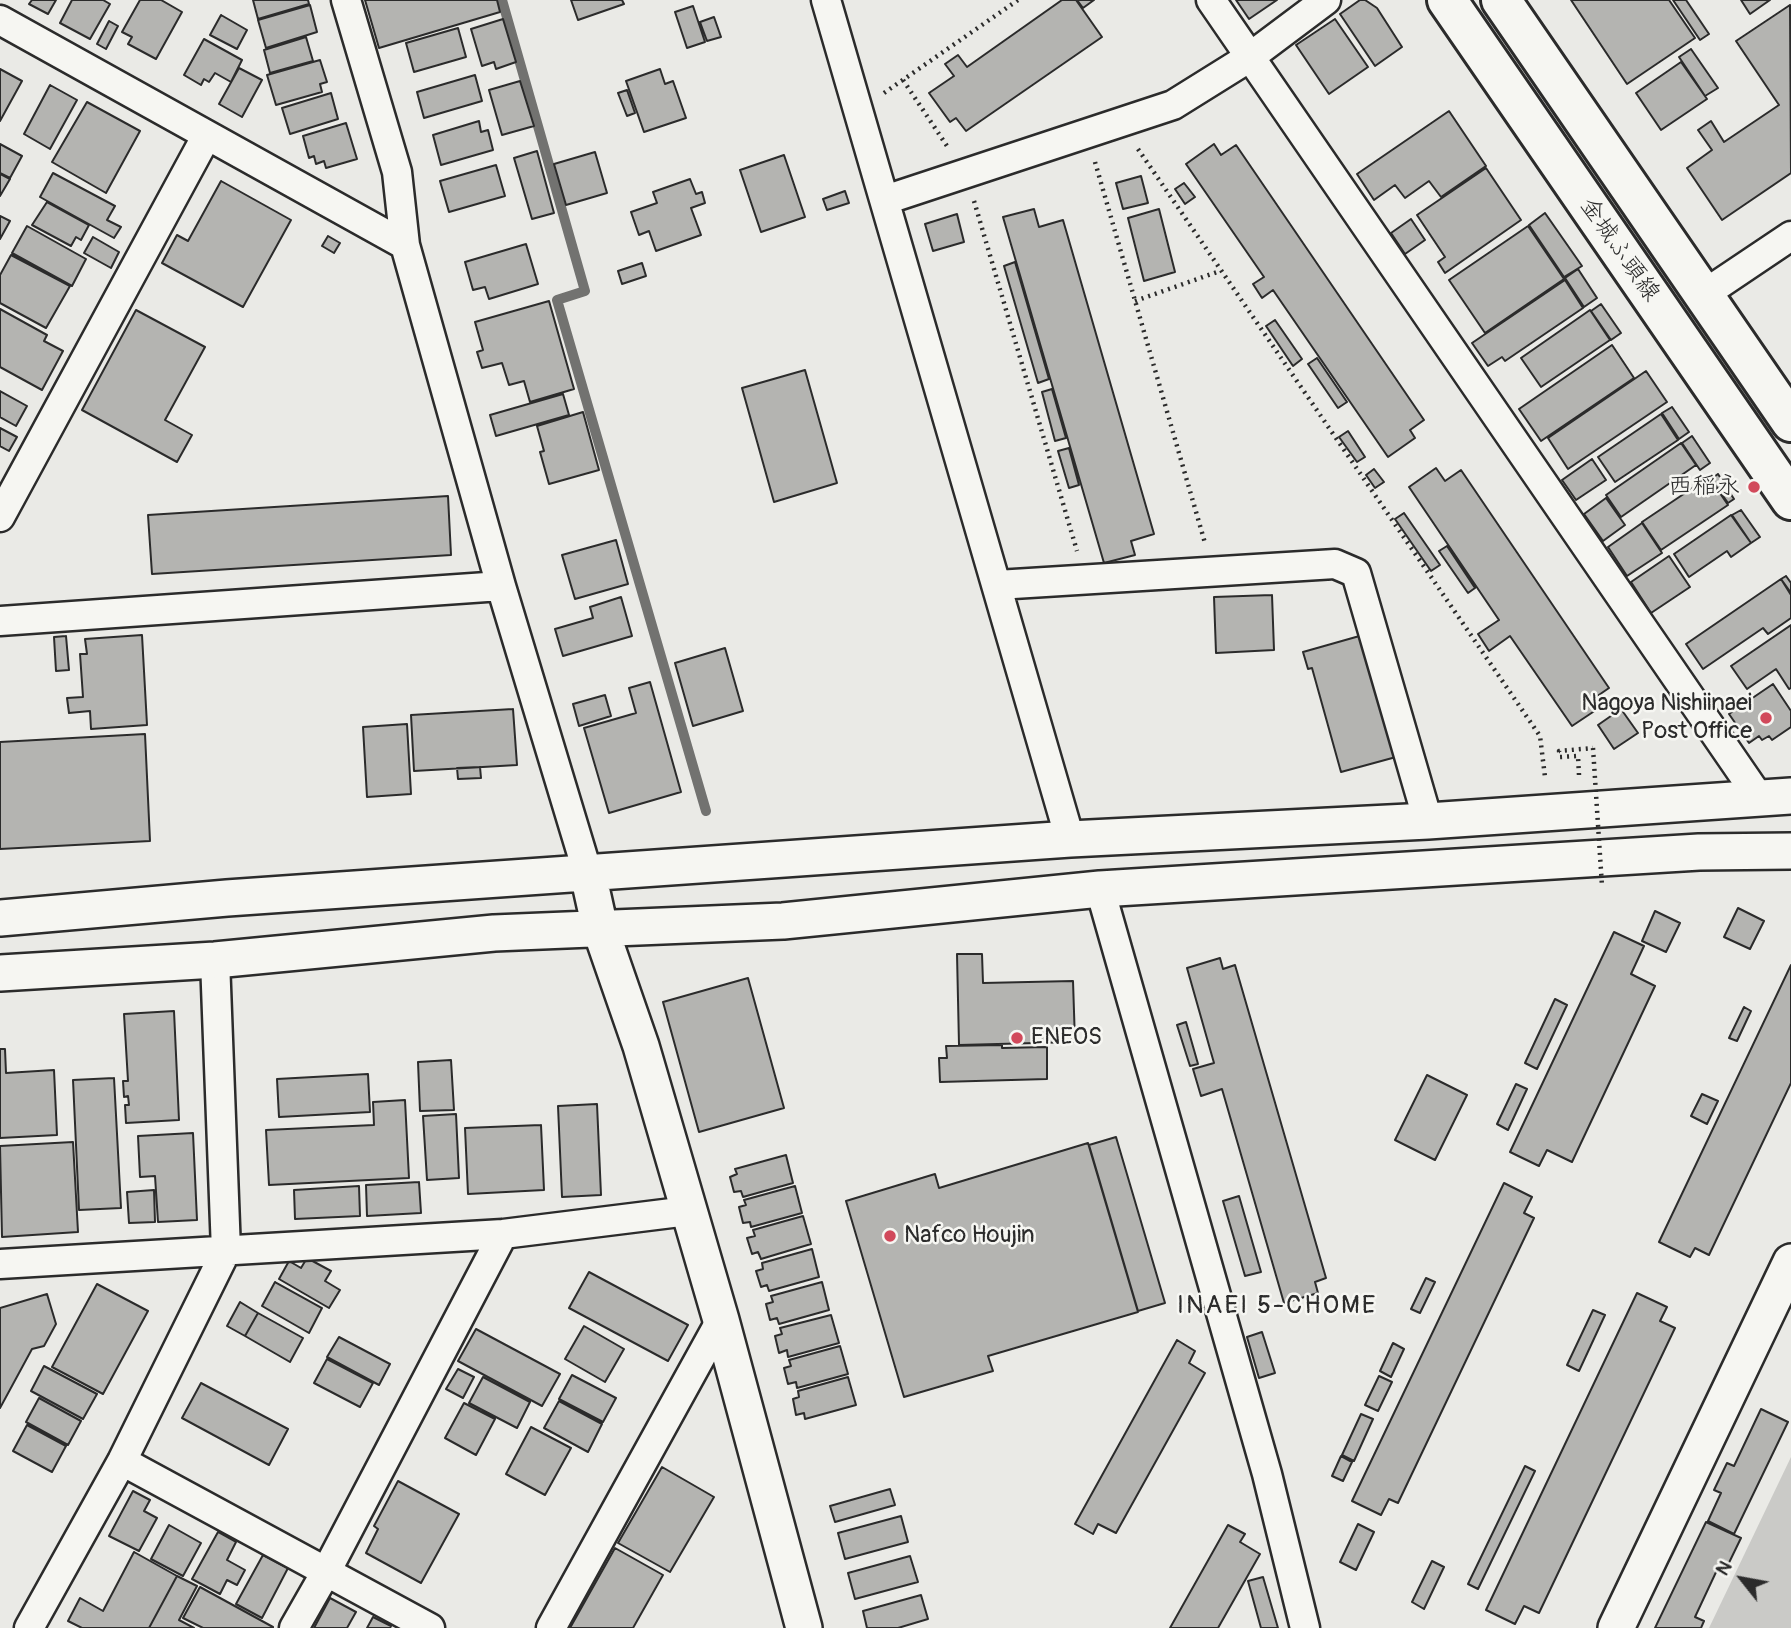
<!DOCTYPE html>
<html>
<head>
<meta charset="utf-8">
<style>
	body { margin:0 }
	#map { position:relative; width:1791px; height:1628px; overflow:hidden; background:#eaeae6; font-family:Pangolin,sans-serif }
	canvas { display:block }
	.north { position:absolute; left:1707px; top:1544px; width:70px; height:70px; -webkit-text-stroke:5px #f6f6f2; paint-order:stroke; rotate:301deg; font-size:19px; font-weight:700; line-height:28px; text-align:center; color:#2b2b2b }
	.north::after { content:''; display:block; margin:auto; width:24px; height:32px; background:#2b2b2b; clip-path:polygon(50% 0,100% 100%,50% 72%,0 100%) }
</style>
</head>
<body>
<div id="map">
<canvas width="1791" height="1628"></canvas>
<div class="north">N</div>
</div>
<script>
const context = document.querySelector('canvas').getContext('2d');
context.lineJoin = 'round';
function paint(path, color) {
  context.fillStyle = color;
  context.fill(path, 'evenodd');
}
function shape(rows) {
  const path = new Path2D();
  for (const r of rows) {
    path.moveTo(r[0], r[1]);
    for (let i = 2; i < r.length; i += 2) path.lineTo(r[i], r[i + 1]);
  }
  return path;
}
function stroke(path, color, width, dash) {
  context.strokeStyle = color;
  context.lineWidth = width;
  context.lineCap = dash ? 'butt' : 'round';
  context.setLineDash(dash || []);
  context.stroke(path);
}
function drawText(font, color, halo, rows, align = 'center') {
  context.font = font + ' Pangolin,"Klee One",sans-serif';
  context.lineWidth = 5;
  context.setLineDash([]);
  context.textBaseline = 'middle';
  context.strokeStyle = halo;
  context.fillStyle = color;
  for (const [text, x, y, turn = 0] of rows) {
    context.save();
    context.translate(x, y);
    context.rotate((+turn || 0) * Math.PI / 180);
    context.textAlign = isNaN(turn) ? turn : align;
    if (halo) context.strokeText(text, 0, 0);
    context.fillText(text, 0, 0);
    context.restore();
  }
}
paint(shape([
	[1791,1457,1791,1628,1709,1628]
]), '#cacac7');
stroke(shape([
	[502,0,585,291,557,300,706,811]
]), '#727270', 10);
const building = shape([
	[32,0,56,0,48,14,29,4,32,0],
	[72,0,103,0,110,4,90,39,60,23,72,0],
	[140,0,161,0,182,12,156,59,128,44,132,37,122,32,140,0],
	[253,0,308,0,309,4,258,19,253,0],
	[365,0,497,0,500,12,379,48,365,0],
	[571,0,622,0,624,4,578,20,571,0],
	[1062,0,1076,0,1102,37,966,131,956,118,950,122,929,93,954,76,945,64,958,55,967,67,1062,0],
	[1077,0,1094,0,1083,8,1077,0],
	[1236,0,1277,0,1249,19,1236,0],
	[1360,0,1365,0,1377,8,1402,47,1375,66,1340,14,1360,0],
	[1571,0,1669,0,1695,38,1627,84,1571,0],
	[1673,0,1686,0,1709,34,1700,40,1673,0],
	[1741,0,1770,0,1750,14,1741,0],
	[310,5,317,32,266,48,258,20,310,5],
	[1790,5,1791,173,1722,220,1687,168,1712,150,1698,130,1711,121,1724,142,1779,105,1736,41,1790,5],
	[693,6,705,42,687,48,675,12,693,6],
	[221,15,247,30,237,49,210,35,221,15],
	[714,17,721,37,707,41,700,22,714,17],
	[503,19,516,62,496,69,494,62,482,66,471,29,503,19],
	[1335,19,1368,67,1329,94,1296,45,1335,19],
	[109,21,118,26,106,49,97,44,109,21],
	[458,28,466,57,414,72,406,43,458,28],
	[306,37,313,61,270,73,264,50,306,37],
	[204,39,242,60,231,82,215,73,209,82,204,79,201,85,184,75,204,39],
	[1691,49,1718,88,1705,96,1679,57,1691,49],
	[320,60,327,82,320,84,322,92,276,105,267,75,320,60],
	[1681,62,1707,99,1661,130,1636,93,1681,62],
	[239,68,262,80,242,117,219,104,239,68],
	[0,69,22,81,0,121,0,69],
	[660,69,665,84,673,81,686,118,644,132,626,81,660,69],
	[475,75,482,101,424,118,417,92,475,75],
	[520,81,534,126,502,135,489,90,520,81],
	[50,85,77,100,50,149,24,134,50,85],
	[627,90,635,113,627,116,618,93,627,90],
	[331,93,338,119,290,134,282,108,331,93],
	[87,102,140,131,106,193,52,162,87,102],
	[1449,111,1486,166,1441,197,1429,181,1405,198,1395,185,1374,200,1357,174,1449,111],
	[479,121,481,132,488,130,493,150,441,165,433,135,479,121],
	[346,123,357,159,326,168,324,161,316,164,314,156,309,158,303,136,346,123],
	[0,144,22,156,10,178,0,173,0,144],
	[1214,144,1221,155,1236,145,1424,420,1410,430,1415,438,1388,457,1273,290,1262,298,1253,284,1264,277,1186,164,1214,144],
	[537,151,554,213,532,219,514,158,537,151],
	[595,152,607,193,566,205,554,164,595,152],
	[784,155,805,217,761,232,740,170,784,155],
	[496,165,505,196,449,212,440,181,496,165],
	[1486,168,1521,220,1445,273,1438,262,1445,257,1417,215,1486,168],
	[53,173,115,206,107,220,121,227,114,238,40,197,53,173],
	[0,174,10,179,0,196,0,174],
	[1141,176,1148,203,1123,209,1116,183,1141,176],
	[690,179,696,194,702,192,705,203,691,208,701,235,656,251,649,231,639,235,631,212,657,203,653,192,690,179],
	[221,181,291,220,243,307,162,263,177,235,188,241,221,181],
	[1184,183,1195,197,1185,204,1175,189,1184,183],
	[845,191,849,203,827,210,823,199,845,191],
	[47,202,89,225,81,240,76,237,71,246,32,225,47,202],
	[1034,209,1039,227,1063,220,1154,534,1131,541,1135,555,1104,563,1003,217,1034,209],
	[1159,209,1175,272,1144,281,1128,218,1159,209],
	[1545,213,1582,266,1564,277,1529,225,1545,213],
	[957,214,964,242,933,251,925,224,957,214],
	[0,216,10,221,0,239,0,216],
	[1411,219,1425,240,1405,254,1391,233,1411,219],
	[27,226,86,259,72,286,12,253,27,226],
	[1528,226,1564,279,1485,333,1449,280,1528,226],
	[328,236,340,243,334,253,322,246,328,236],
	[93,237,119,252,111,268,84,253,93,237],
	[526,244,538,284,489,299,485,287,473,290,465,262,526,244],
	[11,255,70,286,46,328,0,303,0,275,11,255],
	[1015,262,1049,379,1038,383,1004,266,1015,262],
	[642,263,646,276,622,284,618,271,642,263],
	[1578,269,1597,298,1584,307,1565,278,1578,269],
	[1565,280,1583,308,1505,361,1502,357,1488,366,1472,343,1565,280],
	[549,301,574,389,530,402,524,381,509,385,502,363,482,368,477,352,483,350,475,322,549,301],
	[1601,304,1621,333,1611,340,1591,311,1601,304],
	[0,309,47,335,44,341,63,351,42,390,0,367,0,309],
	[136,310,205,347,165,420,192,435,177,462,82,410,136,310],
	[1590,310,1610,340,1541,387,1521,358,1590,310],
	[1275,320,1302,359,1293,366,1266,326,1275,320],
	[1612,345,1634,378,1541,441,1519,409,1612,345],
	[1317,358,1347,402,1338,408,1308,364,1317,358],
	[805,370,837,483,774,502,742,388,805,370],
	[1646,371,1667,402,1568,469,1548,438,1646,371],
	[1052,389,1066,438,1055,441,1042,392,1052,389],
	[0,391,27,406,16,426,0,417,0,391],
	[563,394,569,415,496,436,490,415,563,394],
	[1672,407,1689,432,1679,439,1662,413,1672,407],
	[583,412,599,470,549,484,540,452,544,451,537,426,583,412],
	[1661,414,1678,440,1615,482,1598,457,1661,414],
	[0,428,17,437,9,451,0,446,0,428],
	[1348,431,1365,457,1357,462,1339,437,1348,431],
	[1692,436,1710,463,1700,470,1682,443,1692,436],
	[1681,443,1696,465,1621,517,1606,495,1681,443],
	[1069,448,1079,485,1069,488,1058,451,1069,448],
	[1592,459,1606,480,1576,500,1562,480,1592,459],
	[1436,468,1445,481,1461,470,1609,688,1593,699,1599,708,1572,726,1510,636,1489,651,1478,634,1499,620,1409,487,1436,468],
	[1374,469,1384,482,1375,488,1366,475,1374,469],
	[1718,474,1734,499,1728,503,1711,479,1718,474],
	[1709,477,1728,505,1661,550,1642,522,1709,477],
	[448,496,451,555,152,574,148,515,448,496],
	[1606,498,1625,525,1603,541,1584,514,1606,498],
	[1741,510,1760,537,1751,543,1732,515,1741,510],
	[1404,513,1440,565,1431,571,1395,519,1404,513],
	[1731,515,1751,543,1731,557,1727,551,1689,577,1674,554,1731,515],
	[1642,523,1662,553,1627,576,1608,547,1642,523],
	[616,540,628,584,575,599,562,555,616,540],
	[1447,546,1475,588,1468,593,1439,551,1447,546],
	[1669,556,1690,587,1651,613,1631,582,1669,556],
	[1786,576,1791,583,1791,593,1781,579,1786,576],
	[1781,579,1791,595,1791,618,1768,634,1763,628,1703,669,1686,644,1781,579],
	[1272,595,1274,650,1216,653,1214,597,1272,595],
	[621,597,632,636,563,656,555,629,593,618,590,607,621,597],
	[1791,625,1791,688,1789,689,1776,669,1747,689,1731,666,1791,625],
	[142,635,147,725,91,729,90,711,69,713,67,698,83,697,80,654,87,654,85,639,142,635],
	[1363,635,1396,757,1341,772,1312,668,1308,669,1303,652,1363,635],
	[66,636,69,670,56,671,54,637,66,636],
	[725,648,743,711,693,726,675,663,725,648],
	[650,682,681,792,609,813,584,728,636,713,629,688,650,682],
	[1773,684,1791,711,1791,727,1772,740,1769,736,1762,740,1759,736,1749,743,1729,714,1773,684],
	[605,695,611,716,579,726,573,704,605,695],
	[513,709,517,765,414,771,411,715,513,709],
	[1621,709,1638,733,1614,749,1598,725,1621,709],
	[407,724,411,794,367,797,363,727,407,724],
	[145,734,150,841,0,849,0,742,145,734],
	[480,767,481,778,458,779,457,768,480,767],
	[1738,908,1764,921,1750,949,1724,937,1738,908],
	[1655,911,1680,923,1666,952,1642,941,1655,911],
	[1614,932,1644,946,1631,974,1655,986,1572,1162,1547,1150,1539,1166,1510,1152,1614,932],
	[957,954,982,954,983,983,1073,981,1075,1042,959,1045,957,954],
	[1220,958,1223,969,1235,965,1326,1278,1315,1282,1318,1293,1284,1303,1222,1089,1201,1096,1193,1069,1214,1063,1187,968,1220,958],
	[1791,965,1791,1083,1709,1255,1695,1248,1690,1257,1659,1242,1791,965],
	[748,978,784,1108,699,1132,663,1002,748,978],
	[1555,999,1567,1005,1537,1069,1525,1063,1555,999],
	[1744,1007,1751,1011,1737,1041,1729,1038,1744,1007],
	[174,1011,179,1120,126,1123,125,1105,129,1105,128,1096,124,1097,123,1081,128,1081,124,1014,174,1011],
	[1186,1022,1198,1064,1190,1066,1177,1025,1186,1022],
	[1002,1045,1002,1048,1047,1047,1047,1079,940,1082,939,1058,947,1058,946,1046,1002,1045],
	[0,1049,5,1049,6,1073,54,1070,57,1135,0,1138,0,1049],
	[451,1060,454,1110,420,1111,418,1062,451,1060],
	[368,1074,370,1112,279,1117,277,1079,368,1074],
	[1427,1075,1467,1095,1435,1160,1395,1140,1427,1075],
	[114,1078,121,1208,79,1210,73,1080,114,1078],
	[1516,1084,1527,1089,1508,1130,1497,1124,1516,1084],
	[1702,1094,1718,1101,1707,1124,1691,1116,1702,1094],
	[405,1100,409,1178,269,1185,266,1130,374,1125,373,1102,405,1100],
	[597,1104,601,1195,562,1197,558,1106,597,1104],
	[456,1114,459,1178,427,1180,423,1116,456,1114],
	[541,1125,544,1190,468,1194,465,1128,541,1125],
	[193,1133,197,1220,158,1222,155,1176,140,1177,138,1136,193,1133],
	[1116,1137,1165,1303,1138,1311,1089,1145,1116,1137],
	[73,1142,78,1232,2,1237,0,1146,73,1142],
	[1088,1143,1138,1312,988,1356,993,1371,904,1397,846,1201,935,1174,939,1188,1088,1143],
	[786,1155,793,1183,743,1197,741,1191,734,1192,730,1177,737,1174,735,1169,786,1155],
	[419,1182,421,1213,367,1216,366,1185,419,1182],
	[1504,1183,1532,1197,1524,1213,1534,1218,1398,1503,1389,1499,1381,1515,1352,1501,1504,1183],
	[359,1186,360,1216,295,1219,294,1190,359,1186],
	[795,1186,802,1213,751,1227,750,1222,743,1223,739,1207,746,1205,744,1200,795,1186],
	[154,1190,155,1222,129,1223,127,1192,154,1190],
	[1239,1196,1261,1272,1245,1276,1223,1201,1239,1196],
	[803,1216,811,1244,761,1259,758,1252,752,1254,747,1238,755,1236,753,1230,803,1216],
	[812,1249,819,1277,769,1291,767,1285,761,1287,756,1271,763,1269,762,1263,812,1249],
	[307,1258,331,1271,325,1281,340,1290,329,1308,279,1279,289,1261,301,1268,307,1258],
	[589,1272,688,1325,668,1361,569,1308,589,1272],
	[1426,1278,1435,1282,1420,1313,1411,1309,1426,1278],
	[275,1282,322,1308,309,1333,262,1306,275,1282],
	[822,1282,829,1310,779,1324,777,1318,770,1320,766,1304,773,1302,771,1296,822,1282],
	[97,1284,148,1311,103,1394,52,1367,97,1284],
	[1637,1293,1667,1307,1660,1321,1675,1328,1539,1613,1524,1606,1515,1624,1486,1610,1637,1293],
	[47,1294,56,1324,44,1346,32,1349,0,1408,0,1308,47,1294],
	[240,1302,258,1313,245,1336,227,1326,240,1302],
	[1593,1310,1605,1315,1579,1371,1567,1365,1593,1310],
	[258,1313,303,1338,290,1362,245,1336,258,1313],
	[831,1315,839,1343,788,1357,787,1350,779,1353,775,1336,782,1334,780,1328,831,1315],
	[584,1326,624,1349,605,1382,565,1359,584,1326],
	[476,1329,560,1374,542,1406,458,1361,476,1329],
	[1262,1332,1275,1373,1259,1378,1247,1337,1262,1332],
	[339,1337,390,1364,379,1385,327,1357,339,1337],
	[1177,1340,1195,1351,1189,1363,1205,1373,1116,1533,1098,1524,1093,1534,1075,1524,1177,1340],
	[1393,1343,1404,1349,1391,1377,1380,1371,1393,1343],
	[840,1346,848,1374,797,1388,796,1382,788,1384,784,1368,791,1366,789,1360,840,1346],
	[327,1359,373,1383,360,1407,314,1383,327,1359],
	[44,1366,97,1394,83,1419,31,1391,44,1366],
	[458,1369,474,1377,463,1398,446,1389,458,1369],
	[572,1375,616,1398,603,1422,559,1399,572,1375],
	[1379,1376,1392,1382,1378,1411,1365,1405,1379,1376],
	[483,1377,530,1402,517,1428,469,1403,483,1377],
	[848,1377,856,1405,805,1419,804,1413,796,1415,793,1399,799,1397,798,1391,848,1377],
	[201,1383,288,1429,269,1465,182,1418,201,1383],
	[39,1398,81,1421,68,1445,26,1422,39,1398],
	[559,1401,602,1424,588,1452,544,1428,559,1401],
	[464,1403,495,1419,476,1455,445,1438,464,1403],
	[1761,1409,1788,1422,1734,1534,1708,1521,1721,1493,1714,1490,1727,1463,1734,1466,1761,1409],
	[1361,1414,1373,1419,1354,1461,1342,1455,1361,1414],
	[27,1425,66,1446,52,1472,13,1451,27,1425],
	[531,1427,571,1448,545,1495,506,1474,531,1427],
	[1341,1456,1352,1462,1343,1481,1332,1476,1341,1456],
	[1525,1466,1535,1471,1478,1589,1468,1584,1525,1466],
	[662,1467,714,1497,670,1572,618,1543,662,1467],
	[398,1481,459,1514,421,1583,366,1553,378,1529,374,1526,398,1481],
	[890,1489,895,1505,835,1522,830,1506,890,1489],
	[133,1491,150,1500,144,1511,157,1518,139,1551,109,1536,133,1491],
	[901,1516,908,1542,845,1559,838,1533,901,1516],
	[1706,1522,1741,1538,1724,1573,1717,1570,1695,1617,1704,1621,1701,1628,1655,1628,1706,1522],
	[1358,1524,1374,1532,1356,1570,1340,1562,1358,1524],
	[169,1525,201,1543,183,1576,151,1559,169,1525],
	[1228,1525,1245,1534,1240,1542,1260,1554,1218,1628,1170,1628,1228,1525],
	[218,1532,236,1542,227,1560,245,1570,237,1585,227,1580,220,1594,192,1579,218,1532],
	[615,1548,663,1575,633,1628,570,1628,615,1548],
	[134,1552,177,1576,149,1628,82,1628,68,1621,80,1598,103,1611,134,1552],
	[263,1555,288,1568,262,1618,236,1604,263,1555],
	[910,1556,918,1582,855,1599,848,1573,910,1556],
	[1432,1561,1444,1567,1424,1609,1412,1602,1432,1561],
	[177,1576,197,1586,179,1620,194,1628,149,1628,177,1576],
	[1263,1577,1278,1628,1261,1628,1248,1581,1263,1577],
	[200,1587,273,1627,273,1628,203,1628,183,1618,200,1587],
	[921,1595,928,1619,898,1628,867,1628,863,1611,921,1595],
	[330,1598,356,1612,347,1628,314,1628,330,1598],
	[373,1617,391,1626,390,1628,367,1628,373,1617]
]);
paint(building, '#b4b4b1');
stroke(building, '#2b2b2b', 2);
const minor = shape([
	[346,0,397,172,405,245,501,586,588,874],
	[826,0,1070,839],
	[1211,0,1760,799],
	[0,20,405,245],
	[885,200,1173,105,1250,57,1326,0],
	[1703,295,1791,236],
	[0,517,207,135],
	[997,585,1335,564,1356,573,1428,821],
	[0,621,501,586],
	[1100,889,1267,1474,1305,1628],
	[0,1264,503,1234,688,1211],
	[122,1461,430,1628],
	[29,1628,122,1461,226,1251,215,960],
	[294,1628,326,1572,503,1234],
	[551,1628,721,1320]
]);
const tertiary = shape([
	[588,874,600,928,641,1046,721,1320,804,1628],
	[0,918,227,898,1070,839,1428,821,1791,796],
	[0,973,215,960,494,933,783,921,1100,889,1699,852,1791,851],
	[1616,1628,1791,1262]
]);
const primary = shape([
	[1447,0,1791,500],
	[1501,0,1791,422]
]);
stroke(minor, '#2b2b2b', 33);
stroke(tertiary, '#2b2b2b', 40);
stroke(primary, '#2b2b2b', 44);
stroke(shape([
	[903,80,949,149],
	[884,93,1018,0],
	[1138,149,1540,736,1545,777],
	[1095,162,1205,543],
	[974,201,1077,551],
	[1135,301,1220,271],
	[1579,775,1578,756,1560,757,1559,751,1593,748]
]), '#2b2b2b', 4.5, [2, 5]);
stroke(minor, '#f6f6f2', 28);
stroke(tertiary, '#f6f6f2', 35);
stroke(primary, '#f6f6f2', 38);
stroke(shape([
	[1593,748,1602,886]
]), '#2b2b2b', 4.5, [2, 5]);
for (const [x, y, r, color] of [
	[1754,487,7,"#d1495b"],
	[1766,718,7,"#d1495b"],
	[1017,1038,7,"#d1495b"],
	[890,1236,7,"#d1495b"]
]) {
  const dot = new Path2D();
  dot.arc(x, y, r, 0, 2 * Math.PI);
  context.fillStyle = color;
  context.fill(dot);
  stroke(dot, '#f6f6f2', 2.5);
}
drawText('24px', '#2b2b2b', '#f6f6f2', [
	["金城ふ頭線",1619,250,55]
]);
drawText('24px', '#2b2b2b', '#f6f6f2', [
	["西稲永",1740,487],
	["Nagoya Nishiinaei",1752,704],
	["Post Office",1752,732],
	["ENEOS",1031,1038,"left"],
	["Nafco Houjin",904,1236,"left"]
], 'right');
context.letterSpacing = '2px';
drawText('26px', '#2b2b2b', '#f6f6f2', [
	["INAEI 5-CHOME",1277,1306]
]);
context.letterSpacing = '0px';
</script>
</body>
</html>
